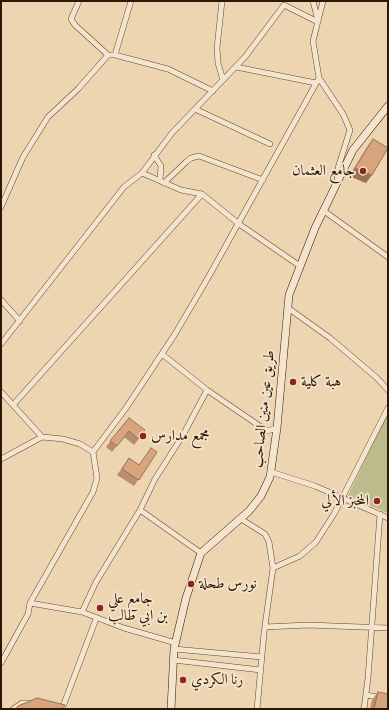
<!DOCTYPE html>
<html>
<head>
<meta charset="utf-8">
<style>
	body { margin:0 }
	#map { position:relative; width:389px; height:710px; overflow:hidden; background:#eed5b2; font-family:"IM FELL French Canon",serif }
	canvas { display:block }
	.frame { position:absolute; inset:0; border:2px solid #2f1803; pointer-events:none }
</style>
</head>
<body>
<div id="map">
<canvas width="389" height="710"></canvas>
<div class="frame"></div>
</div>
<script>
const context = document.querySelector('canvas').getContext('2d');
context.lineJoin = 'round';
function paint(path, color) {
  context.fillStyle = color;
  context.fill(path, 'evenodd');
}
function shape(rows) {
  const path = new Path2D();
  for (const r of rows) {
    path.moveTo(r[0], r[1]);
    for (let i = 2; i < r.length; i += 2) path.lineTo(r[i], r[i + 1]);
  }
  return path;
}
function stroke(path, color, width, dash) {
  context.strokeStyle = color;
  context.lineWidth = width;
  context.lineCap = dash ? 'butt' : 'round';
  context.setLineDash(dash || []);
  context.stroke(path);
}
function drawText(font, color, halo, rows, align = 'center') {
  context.font = font + ' "IM FELL French Canon",Amiri,serif';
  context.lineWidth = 3.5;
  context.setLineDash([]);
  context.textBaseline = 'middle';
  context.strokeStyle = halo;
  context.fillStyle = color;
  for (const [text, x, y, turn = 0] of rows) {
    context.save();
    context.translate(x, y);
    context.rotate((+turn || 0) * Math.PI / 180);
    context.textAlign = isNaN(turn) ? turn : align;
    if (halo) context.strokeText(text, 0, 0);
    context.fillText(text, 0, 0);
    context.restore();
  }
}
paint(shape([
	[388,413,388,513,348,496]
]), '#bbbc8a');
const minor = shape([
	[79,1,71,19,75,25,108,55],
	[222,1,217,48,218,63,223,80],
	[313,1,318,21],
	[115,55,131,1],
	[236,67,316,83],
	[319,78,343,114,350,130,338,168,337,180],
	[195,109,270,144],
	[154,155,161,166,160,180],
	[142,173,172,133,245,57,284,5,318,22],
	[164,183,186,162,191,158,199,156,263,180],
	[202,194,239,224,300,266],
	[1,207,23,157,48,117,78,89,108,55,115,55,168,69,213,91],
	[324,211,388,257],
	[1,300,20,321],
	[288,308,330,338,377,378,388,390],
	[1,344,124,187,142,173,181,190,202,194,13,405,1,392],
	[162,354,207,390,267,431,277,428],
	[13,405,42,437],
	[1,459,42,437,63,439,80,444,93,452,126,408,175,334,209,276,319,78,313,41,323,1],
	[271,472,315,486,388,518],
	[140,510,201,553],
	[241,519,265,534,269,542,273,568],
	[30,603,82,612,124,628,176,643],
	[82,612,96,582,140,510,155,479,183,435,207,390],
	[265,627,308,625,388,628],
	[174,649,262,657],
	[173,660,261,670],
	[1,663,28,614,30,603,93,492,97,478,93,452],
	[366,695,388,699],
	[13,709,22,703,32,703],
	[62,709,96,619],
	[257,709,264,633,273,568,300,556,316,542,334,514,388,408],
	[364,709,368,678,380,514]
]);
const secondary = shape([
	[171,709,174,649,186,598,201,553,249,511,261,496,270,477,277,428,289,295,315,228,353,150,388,106]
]);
stroke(minor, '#5f472f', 6);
stroke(secondary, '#2f1803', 8);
stroke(minor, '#f4e4cd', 5);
stroke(secondary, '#f4e4cd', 7);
paint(shape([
	[373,139,366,183,349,176,367,147],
	[129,418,141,436,134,445,124,437,112,452,106,447],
	[157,452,134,486,117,475,129,458,139,465],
	[378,692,388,709,370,709,372,700]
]), '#ba8d6c');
paint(shape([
	[355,168,372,175,366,183,349,176]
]), '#977358');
const building = shape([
	[373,139,388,148,372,175,355,168,373,139],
	[129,418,145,430,138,439,129,431,117,446,110,441,129,418],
	[151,448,157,452,139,480,122,469,129,458,139,465,151,448],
	[378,692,388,694,388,709,374,709,378,692],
	[37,698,65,705,63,709,16,709,18,706,37,698]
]);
paint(building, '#d8a47e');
stroke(building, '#977358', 1);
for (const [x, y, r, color] of [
	[363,171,4,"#8f2418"],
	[293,382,4,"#8f2418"],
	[143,436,4,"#8f2418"],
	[377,501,4,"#8f2418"],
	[191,584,4,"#8f2418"],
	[100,608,4,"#8f2418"],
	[183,680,4,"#8f2418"]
]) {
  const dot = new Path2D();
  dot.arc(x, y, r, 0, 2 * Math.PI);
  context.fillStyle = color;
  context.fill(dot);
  stroke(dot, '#f4e4cd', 1.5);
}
drawText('15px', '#2f1803', '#f4e4cd', [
	["جامع العثمان",355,171,"right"],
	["هبة كلية",301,382],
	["مجمع مدارس",151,436],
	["المخبز الألي",369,501,"right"],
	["نورس طحلة",199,584],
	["جامع علي",108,599],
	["بن ابي طالب",108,616],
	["رنا الكردي",191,680]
], 'left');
drawText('15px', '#2f1803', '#f4e4cd', [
	["طريق عين منين الصاحب",264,409,-84]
]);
</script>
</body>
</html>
